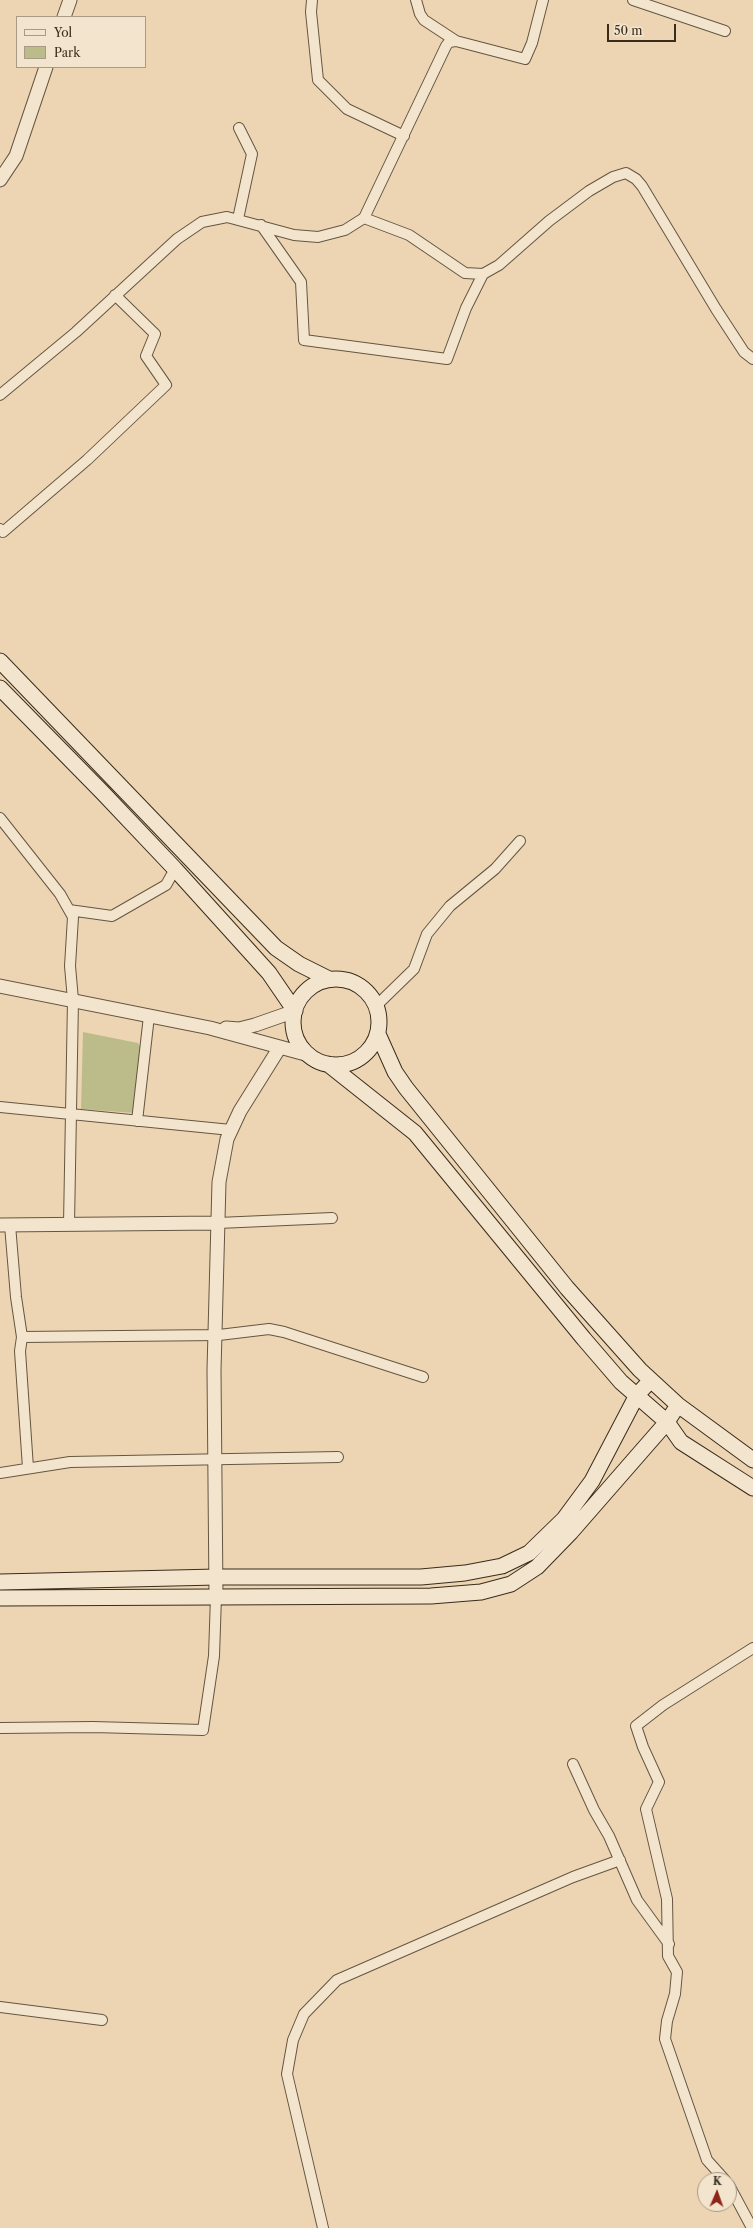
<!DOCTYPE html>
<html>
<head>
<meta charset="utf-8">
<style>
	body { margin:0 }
	#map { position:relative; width:753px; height:2228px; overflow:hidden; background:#edd5b4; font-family:"Libre Caslon Text",serif }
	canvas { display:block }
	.legend { position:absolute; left:16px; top:16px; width:130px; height:52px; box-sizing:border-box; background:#f3e4ce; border:1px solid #a89a86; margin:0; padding:5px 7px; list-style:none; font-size:12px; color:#382c1b }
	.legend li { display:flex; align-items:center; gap:8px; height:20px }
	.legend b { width:20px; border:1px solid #a89a86 }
	.north { position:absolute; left:697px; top:2172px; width:40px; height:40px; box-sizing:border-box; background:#f3e4ce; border:1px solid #a89a86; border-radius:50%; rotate:2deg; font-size:11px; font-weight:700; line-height:16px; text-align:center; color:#382c1b }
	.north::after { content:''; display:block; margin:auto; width:14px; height:18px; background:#8f2418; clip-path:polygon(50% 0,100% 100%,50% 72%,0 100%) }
	.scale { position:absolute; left:607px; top:24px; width:69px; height:18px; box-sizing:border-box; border:2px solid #382c1b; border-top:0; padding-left:5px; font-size:12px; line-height:14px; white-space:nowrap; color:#382c1b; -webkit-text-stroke:3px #f3e4ce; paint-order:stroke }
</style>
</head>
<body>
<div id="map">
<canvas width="753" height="2228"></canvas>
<ul class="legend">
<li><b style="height:5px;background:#f3e4ce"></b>Yol</li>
<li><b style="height:11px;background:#bcbc8b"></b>Park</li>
</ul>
<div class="north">K</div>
<div class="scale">50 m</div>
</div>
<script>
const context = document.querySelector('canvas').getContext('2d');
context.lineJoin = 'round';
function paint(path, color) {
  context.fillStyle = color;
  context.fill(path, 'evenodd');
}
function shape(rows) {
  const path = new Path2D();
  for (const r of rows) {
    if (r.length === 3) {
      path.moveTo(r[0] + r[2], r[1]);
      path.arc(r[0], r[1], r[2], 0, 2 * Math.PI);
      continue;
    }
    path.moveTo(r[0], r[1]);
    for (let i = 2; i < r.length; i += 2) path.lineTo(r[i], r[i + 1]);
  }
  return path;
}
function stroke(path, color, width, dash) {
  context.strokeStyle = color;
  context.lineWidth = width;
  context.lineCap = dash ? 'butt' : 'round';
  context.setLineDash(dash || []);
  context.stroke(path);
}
paint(shape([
	[83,1032,138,1043,140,1047,134,1113,81,1109]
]), '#bcbc8b');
const minor = shape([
	[312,0,311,12,318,80,347,109,404,136],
	[416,0,420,14,424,20,456,41],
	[633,0,725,31],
	[364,218,409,235,465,273,483,274,499,265,549,221,589,191,613,177,626,173,636,179,642,186,716,309,744,352,753,359],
	[238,219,252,154,239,128],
	[261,225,301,282,304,340,447,359,466,308,483,274],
	[0,395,76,332,177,239,202,222,227,217,294,235,318,237,345,230,364,218,446,46,449,42,456,41,525,59,532,43,543,0],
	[0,529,3,532,87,460,166,385,146,356,155,334,115,295],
	[0,818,60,894,73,917,70,966,73,1000,69,1224],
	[69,910,112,916,166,885,175,869],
	[377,1005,414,969,427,934,450,906,495,869,520,841],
	[0,1107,231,1130],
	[137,1121,149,1016],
	[218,1223,332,1218],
	[10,1225,16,1297,22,1337,20,1351,28,1468],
	[22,1337,219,1335,269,1329,284,1332,423,1377],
	[0,1473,70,1462,338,1457],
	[0,1728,93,1727,203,1730,214,1656,216,1596],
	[573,1764,594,1810,609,1836,637,1900,669,1944],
	[0,2007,102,2020],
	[725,2180,707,2160,665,2039,667,2021,675,1994,677,1972,668,1956,667,1899,646,1809,659,1782,643,1747,636,1726,663,1705,753,1648],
	[729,2185,752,2228],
	[323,2228,287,2074,293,2040,304,2014,337,1980,573,1877,620,1860]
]);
const tertiary = shape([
	[64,17,70,0],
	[0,180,16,156,46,67],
	[0,986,210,1028,309,1055],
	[226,1028,239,1029,255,1025,295,1011],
	[0,1225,218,1223],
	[216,1596,214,1370,219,1182,227,1139,240,1111,280,1047]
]);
const secondary = shape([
	[0,661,276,948,299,964,329,979],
	[0,688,103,793,175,869,269,973,295,1011],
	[336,1022,43],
	[378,1034,395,1072,406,1088,567,1288,640,1370,678,1405,753,1460],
	[328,1064,415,1133,584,1339,621,1382,667,1422,681,1442,753,1488],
	[0,1582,217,1577,421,1577,465,1573,502,1566,529,1553,564,1519,592,1481,637,1395,651,1380],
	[0,1598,431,1596,481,1592,511,1584,537,1567,571,1532,667,1422,678,1405]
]);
stroke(minor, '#655641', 12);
stroke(tertiary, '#655641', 15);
stroke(secondary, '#382c1b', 17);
stroke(minor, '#f3e4ce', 10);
stroke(tertiary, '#f3e4ce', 13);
stroke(secondary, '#f3e4ce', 15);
</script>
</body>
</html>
